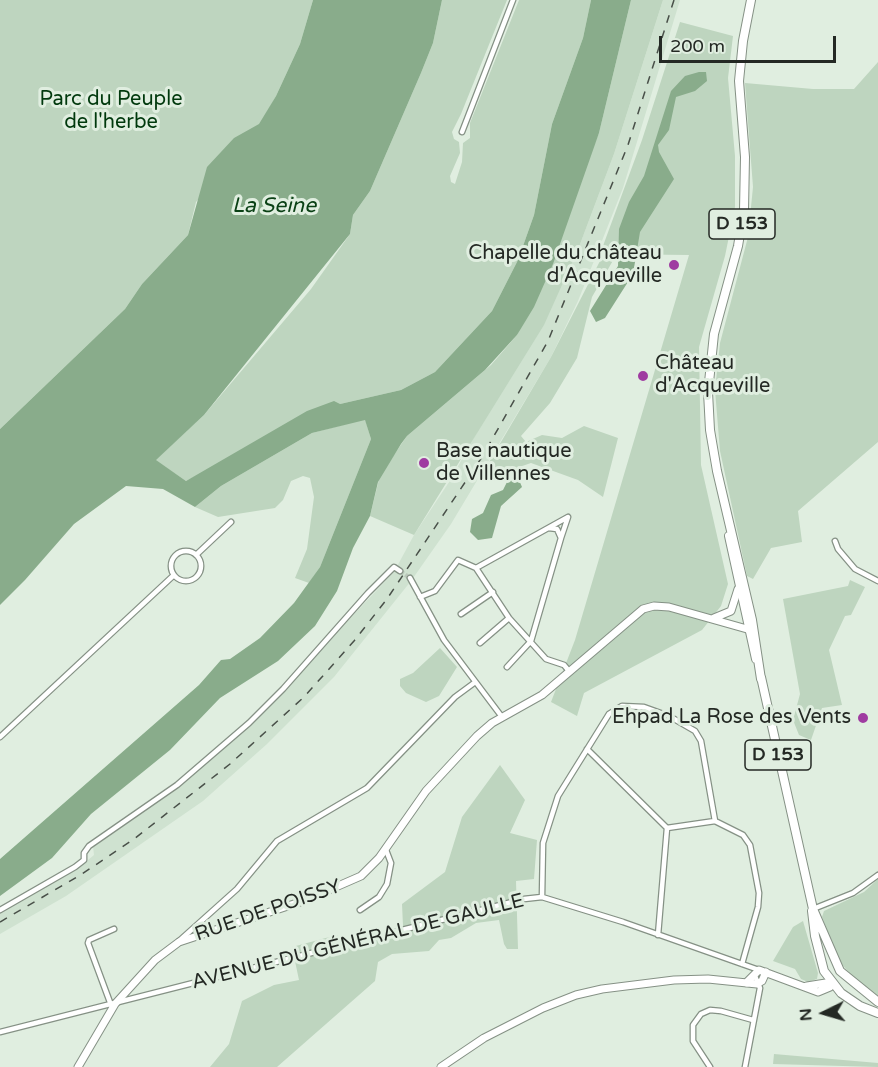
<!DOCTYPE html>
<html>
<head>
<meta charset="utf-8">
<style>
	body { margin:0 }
	#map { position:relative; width:878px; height:1067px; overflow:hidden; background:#e0eee0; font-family:"Varela Round",sans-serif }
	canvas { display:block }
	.north { position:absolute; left:794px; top:983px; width:60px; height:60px; -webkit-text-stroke:4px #e0eee0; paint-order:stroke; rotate:265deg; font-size:16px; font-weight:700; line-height:24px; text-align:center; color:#242924 }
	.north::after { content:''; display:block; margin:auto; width:21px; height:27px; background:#242924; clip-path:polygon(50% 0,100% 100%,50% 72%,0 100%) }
	.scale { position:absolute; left:659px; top:36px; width:177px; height:27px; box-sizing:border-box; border:3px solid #242924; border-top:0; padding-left:8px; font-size:18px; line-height:21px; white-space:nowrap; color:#242924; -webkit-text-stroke:4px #e0eee0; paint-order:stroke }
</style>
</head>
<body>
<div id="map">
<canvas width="878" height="1067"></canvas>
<div class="north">N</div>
<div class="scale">200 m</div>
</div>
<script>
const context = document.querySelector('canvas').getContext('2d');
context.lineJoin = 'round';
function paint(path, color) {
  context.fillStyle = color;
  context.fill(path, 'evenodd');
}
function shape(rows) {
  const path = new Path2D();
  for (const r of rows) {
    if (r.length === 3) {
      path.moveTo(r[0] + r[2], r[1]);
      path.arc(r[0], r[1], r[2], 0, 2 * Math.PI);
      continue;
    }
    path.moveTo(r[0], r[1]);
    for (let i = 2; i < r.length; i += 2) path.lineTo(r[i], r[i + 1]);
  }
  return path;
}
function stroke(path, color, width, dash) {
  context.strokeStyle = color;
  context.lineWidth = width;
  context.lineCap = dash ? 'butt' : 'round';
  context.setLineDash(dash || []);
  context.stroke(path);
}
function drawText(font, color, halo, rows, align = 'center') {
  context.font = font + ' "Varela Round",sans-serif';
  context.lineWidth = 6;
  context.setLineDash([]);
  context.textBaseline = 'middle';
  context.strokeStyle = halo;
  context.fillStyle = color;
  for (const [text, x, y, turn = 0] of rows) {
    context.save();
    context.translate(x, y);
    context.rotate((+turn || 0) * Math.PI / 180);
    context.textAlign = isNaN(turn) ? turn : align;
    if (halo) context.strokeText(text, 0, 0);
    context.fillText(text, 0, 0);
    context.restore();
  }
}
paint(shape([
	[663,0,680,0,623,188,578,301,551,357,451,524,411,581,334,677,267,744,203,801,66,896,0,934,0,912,88,860,94,855,93,846,179,786,253,721,394,572,414,535,451,479,579,247,614,154]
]), '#cfe2d0');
paint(shape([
	[0,0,313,0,300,44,276,96,251,141,196,202,188,235,142,284,125,309,0,429],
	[442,0,507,0,461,114,452,132,454,139,459,142,460,153,450,176,451,182,455,184,462,162,463,143,470,138,470,123,519,0,591,0,583,38,552,124,534,215,518,260,492,311,435,372,401,390,340,404,186,481,155,460,204,415,311,289,350,234,353,215,370,191,421,73,433,43],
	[631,0,663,0,614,154,579,247,544,325,414,535,370,516,380,475,407,436,491,365,517,335,599,133],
	[680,22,733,36,728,78,735,156,735,207,725,256,699,347,701,465,728,584,721,606,702,630,584,693,577,716,551,702,575,640,689,255,600,254,642,140],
	[878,62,878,442,798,511,802,542,771,548,753,579,747,576,720,451,715,390,720,343,748,237,753,187,745,83,813,89,854,89],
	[615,257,592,297,577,358,550,403,521,436,526,442,542,435,562,438,584,426,618,438,603,497,578,480,531,463,478,481,551,357,601,259],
	[365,419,371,439,320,567,309,583,295,578,307,549,314,497,310,478,303,476,291,481,283,500,275,508,218,517,195,507,221,486,312,433],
	[850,580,865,587,851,615,845,616,829,650,842,705,822,708,811,740,799,735,793,720,800,694,783,599,848,586],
	[440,648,457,667,439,696,426,702,406,693,400,686,400,679,413,673],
	[500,765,525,800,510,833,537,840,534,879,516,881,518,949,507,949,504,944,499,920,476,923,451,938,439,940,429,951,392,954,378,962,375,981,277,1067,210,1067,229,1044,242,1001,274,985,299,980,292,947,337,935,350,945,393,936,403,926,402,904,445,872,462,817],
	[878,879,878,997,851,975,839,961,822,917,824,911,864,892],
	[803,921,818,973,817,979,808,982,801,979,795,969,773,961,793,927],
	[774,1054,878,1063,878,1067,773,1064]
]), '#bed5bf');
paint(shape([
	[313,0,442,0,433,43,421,73,370,191,353,215,350,234,204,415,156,460,186,481,307,411,334,401,340,404,401,390,435,372,492,311,518,260,534,215,552,124,583,38,591,0,631,0,599,133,553,264,534,307,517,335,485,370,407,436,401,444,378,482,370,516,353,548,337,591,315,626,278,661,220,698,170,750,91,814,52,858,0,896,0,859,199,685,221,660,230,659,260,638,294,603,320,567,371,439,365,420,312,433,221,486,195,507,163,489,126,486,74,524,25,580,0,605,0,429,125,309,142,284,188,235,207,167,234,138,259,124,276,96,300,44],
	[699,72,706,72,707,81,695,91,676,97,669,130,658,145,659,152,674,179,640,232,633,274,605,318,596,322,590,311,618,266,619,229,629,202,644,176,671,91,685,76],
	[509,478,519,480,522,487,501,506,492,538,478,540,470,532,472,519,483,513,491,495,503,490]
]), '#89ac8b');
stroke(shape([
	[400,571,410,578]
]), '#bac7ba', 4.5, [4.5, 2]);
const street = shape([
	[462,132,513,0],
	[835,541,838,549,855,569,878,581],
	[186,566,15],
	[196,555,231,522],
	[476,568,509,618,546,659,564,665,569,671],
	[476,568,568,517,561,538],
	[410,578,444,640,502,717],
	[420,597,435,591,458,560,476,568],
	[461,614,493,592],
	[480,643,509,618],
	[507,667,531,641,561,538,557,529,549,528],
	[0,737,174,575],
	[587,749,667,828,658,935],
	[667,828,715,821],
	[542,897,543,843,558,796,609,714,622,706,644,707,669,716,695,731,701,741,715,821,743,835,750,845,759,893,758,907,742,964],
	[813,909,853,893,878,875],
	[0,910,75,867,84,860,84,853,89,846,177,785,249,723,283,689,368,593,394,567,400,571],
	[360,910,379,897,387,884,391,863,386,850],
	[179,941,237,889,277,841,367,788,455,697,474,683],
	[111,1005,88,943,89,940,114,929],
	[0,1032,524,899,542,897,623,922,759,970],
	[710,1067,693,1041,693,1025,701,1014,710,1010,721,1011,753,1020],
	[745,1067,760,988,755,976]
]);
const secondary = shape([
	[714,618,731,611,738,589],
	[746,983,759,970,818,992,830,987,832,982],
	[807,986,832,982],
	[78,1067,115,1004,155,960,179,942,306,900,361,876,379,858,426,791,477,736,492,723,542,695,643,609,654,606,669,607,747,629],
	[441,1067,484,1038,543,1008,576,995,602,989,674,980,708,979,757,984,762,981,766,972]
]);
const primary = shape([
	[751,0,743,41,739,81,745,157,744,210,738,246,714,334,708,392,710,430,717,471,752,620,761,679],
	[729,536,756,659],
	[761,677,813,909,840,971,878,1002],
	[812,911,815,936,824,971,841,993,860,1006,878,1013]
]);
stroke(street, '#859185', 7);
stroke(secondary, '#859185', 9);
stroke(primary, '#859185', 10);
stroke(street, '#fff', 4.5);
stroke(secondary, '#fff', 7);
stroke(primary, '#fff', 8);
stroke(shape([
	[0,922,82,874,134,839,230,764,304,697,354,641,387,599,482,457,548,341,628,145,674,0]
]), '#495049', 1.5, [8, 8]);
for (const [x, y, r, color] of [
	[674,265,6,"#9f3ba1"],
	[643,376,6,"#9f3ba1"],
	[424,463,6,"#9f3ba1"],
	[863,718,6,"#9f3ba1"]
]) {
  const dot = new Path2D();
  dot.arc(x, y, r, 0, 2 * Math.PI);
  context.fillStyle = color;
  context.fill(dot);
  stroke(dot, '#e0eee0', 2);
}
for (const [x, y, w] of [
	[742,224,66],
	[778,755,66]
]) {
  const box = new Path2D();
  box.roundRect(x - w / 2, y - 15, w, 30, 4.5);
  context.fillStyle = '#e0eee0';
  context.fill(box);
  stroke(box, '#242924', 1.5);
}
drawText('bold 18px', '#242924', null, [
	["D 153",742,224],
	["D 153",778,755]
]);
drawText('20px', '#00390d', '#e0eee0', [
	["Parc du Peuple",111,100],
	["de l'herbe",111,123]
]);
drawText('20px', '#242924', '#e0eee0', [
	["Chapelle du château",662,254],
	["d'Acqueville",662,277],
	["Château",655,364,"left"],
	["d'Acqueville",655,387,"left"],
	["Base nautique",436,452,"left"],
	["de Villennes",436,475,"left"],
	["Ehpad La Rose des Vents",851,718]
], 'right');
drawText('20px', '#242924', '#e0eee0', [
	["RUE DE POISSY",268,911,-19],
	["AVENUE DU GÉNÉRAL DE GAULLE",358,942,-14]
]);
drawText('italic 21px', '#0a4115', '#e0eee0', [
	["La Seine",274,206]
]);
</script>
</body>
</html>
